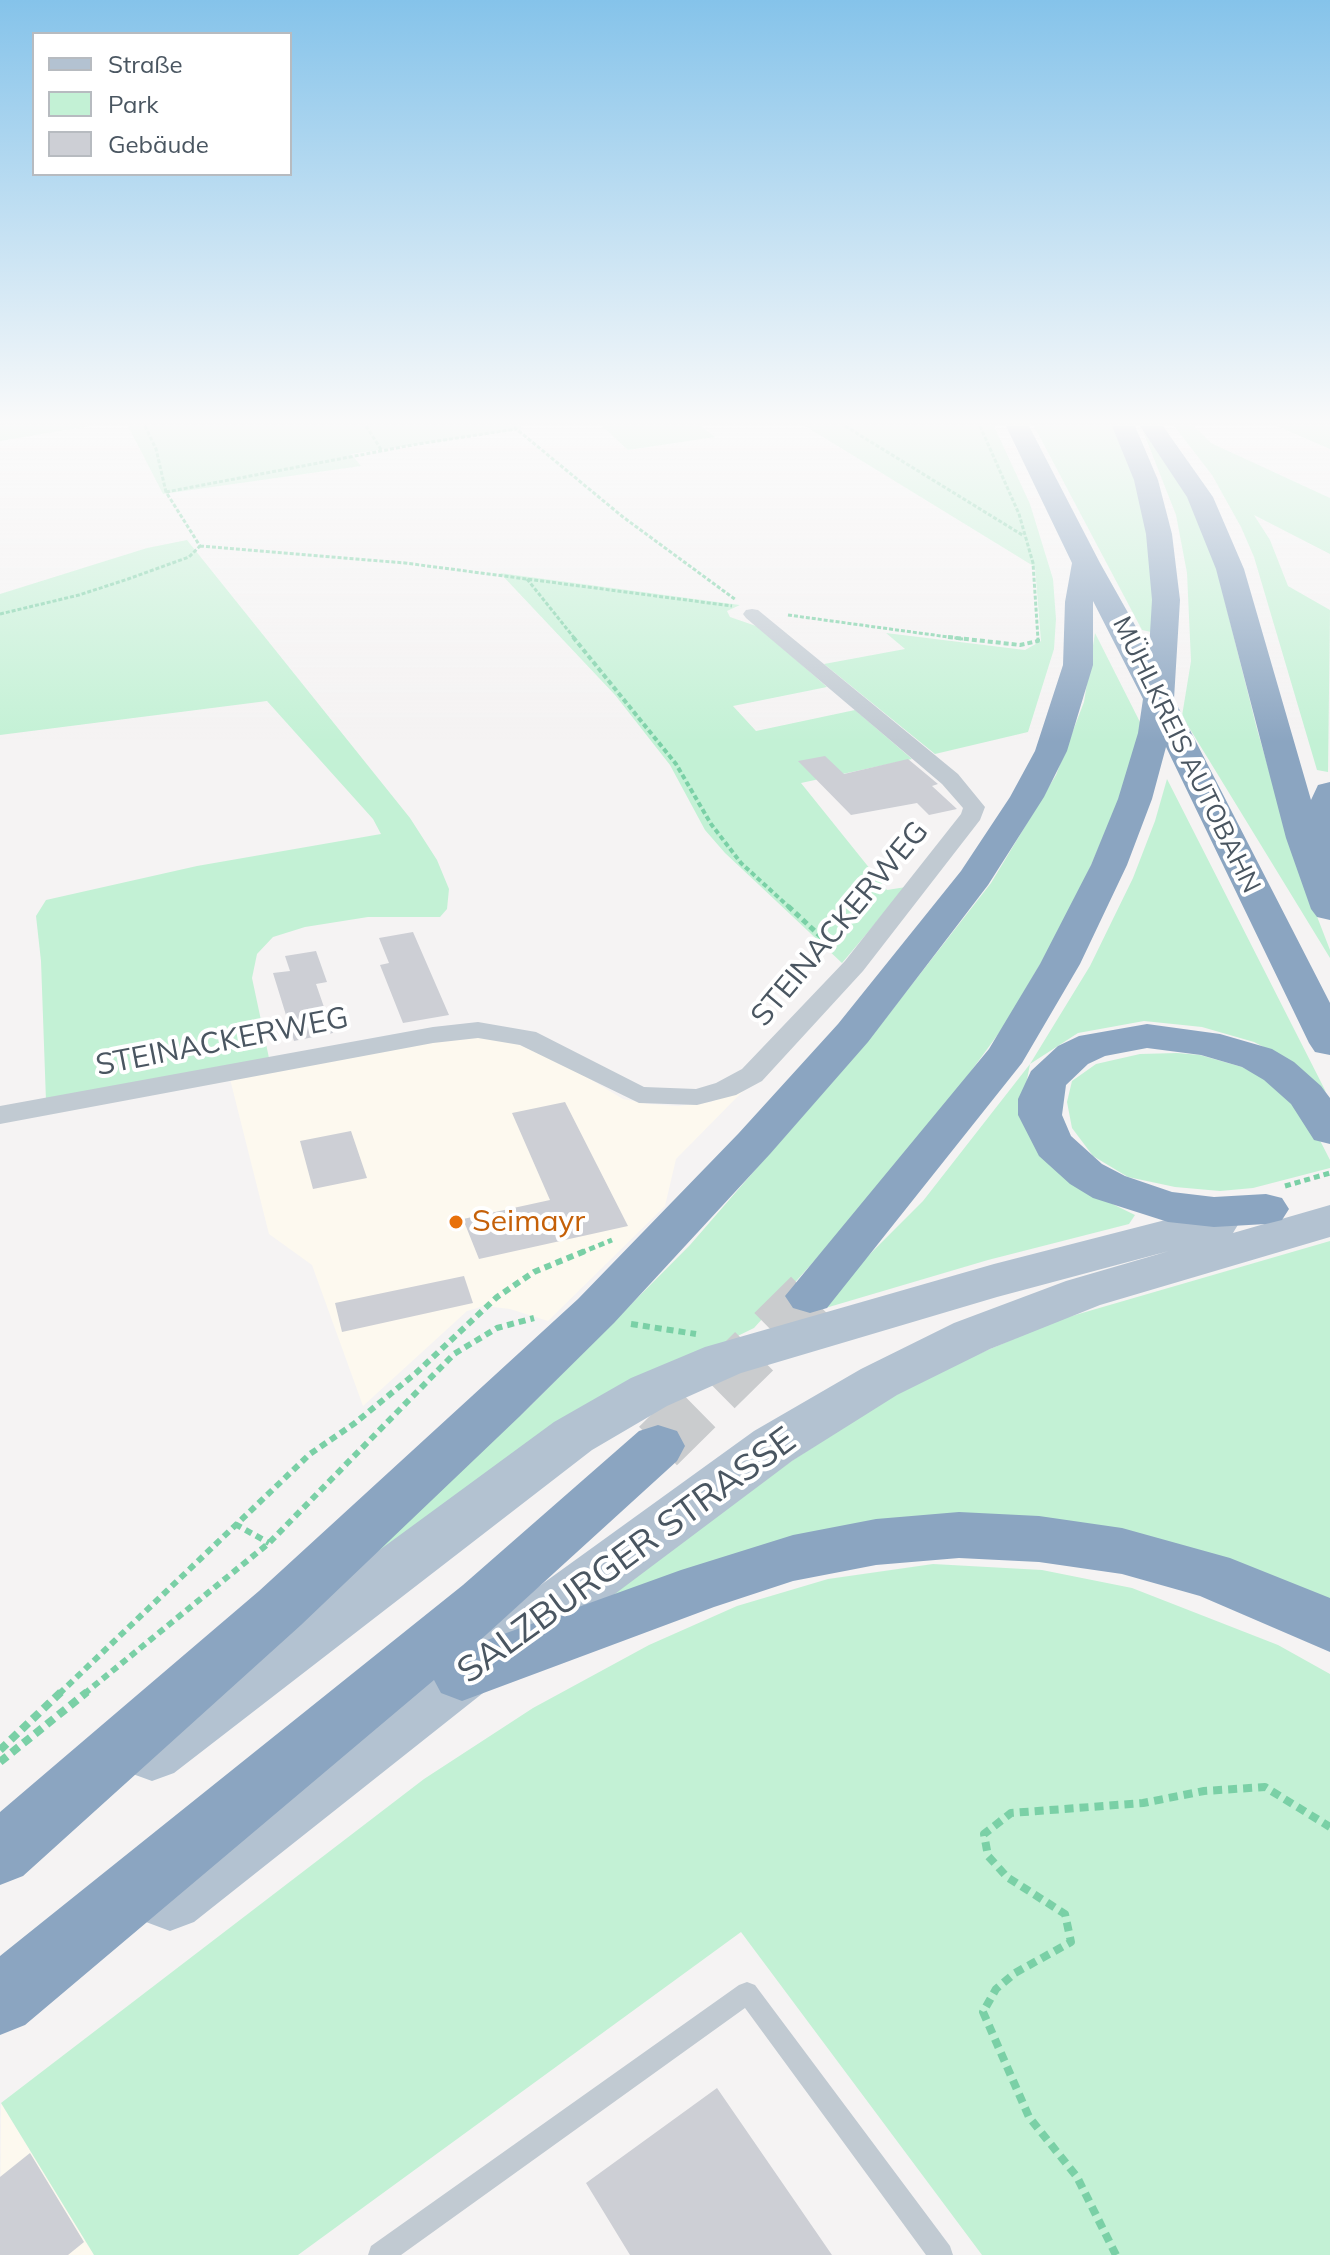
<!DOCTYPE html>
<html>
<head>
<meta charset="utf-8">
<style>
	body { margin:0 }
	#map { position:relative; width:1330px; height:2255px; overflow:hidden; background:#f5f3f3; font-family:Mulish,sans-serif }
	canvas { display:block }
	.legend { position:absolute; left:32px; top:32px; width:260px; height:144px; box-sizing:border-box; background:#fff; border:2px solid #b7bbc0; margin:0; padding:10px 14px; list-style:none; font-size:24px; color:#4a5661 }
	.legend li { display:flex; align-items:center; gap:16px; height:40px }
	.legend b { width:40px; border:2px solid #b7bbc0 }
</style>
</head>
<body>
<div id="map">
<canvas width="1330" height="2255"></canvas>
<ul class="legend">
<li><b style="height:10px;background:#b3c2d1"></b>Straße</li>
<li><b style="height:22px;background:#c3f1d5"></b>Park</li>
<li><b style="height:22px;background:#cdcfd5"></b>Gebäude</li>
</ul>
</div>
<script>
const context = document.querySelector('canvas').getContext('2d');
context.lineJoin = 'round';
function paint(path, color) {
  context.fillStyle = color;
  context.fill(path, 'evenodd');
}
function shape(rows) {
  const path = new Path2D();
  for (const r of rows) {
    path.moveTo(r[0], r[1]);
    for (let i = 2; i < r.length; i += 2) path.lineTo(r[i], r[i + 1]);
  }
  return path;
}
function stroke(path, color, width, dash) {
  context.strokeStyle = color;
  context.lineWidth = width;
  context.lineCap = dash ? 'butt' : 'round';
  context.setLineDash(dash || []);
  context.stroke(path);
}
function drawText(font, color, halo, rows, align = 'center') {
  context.font = font + ' Mulish,sans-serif';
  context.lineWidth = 8;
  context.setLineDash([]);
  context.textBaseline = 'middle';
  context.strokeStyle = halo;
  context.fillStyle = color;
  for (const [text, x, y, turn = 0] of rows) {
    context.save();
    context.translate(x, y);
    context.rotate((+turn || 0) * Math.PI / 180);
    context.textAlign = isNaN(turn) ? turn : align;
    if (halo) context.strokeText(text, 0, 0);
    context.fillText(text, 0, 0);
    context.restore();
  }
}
paint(shape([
	[482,1037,508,1040,570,1067,623,1099,649,1104,678,1106,711,1102,748,1086,676,1159,665,1206,548,1321,510,1309,484,1306,467,1311,363,1406,312,1265,269,1234,230,1079,447,1039],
	[1,2103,94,2255,0,2255]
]), '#fdf9ef');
paint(shape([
	[0,426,90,426,0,441],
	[128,426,520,426,523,429,351,454,361,466,163,494],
	[602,426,701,426,715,437,628,450],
	[805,426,994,426,1030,504,1053,579,1056,619,1054,649,1028,732,935,754,824,664,905,649,886,633,1025,650,1041,641,1035,567],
	[1034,426,1116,426,1141,489,1155,588,1151,632,1142,630],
	[1174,426,1194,426,1211,443,1330,498,1330,554,1254,515,1270,540,1288,586,1330,610,1328,772,1317,770,1254,557,1241,527,1212,475],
	[1277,426,1330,426,1330,449],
	[1143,431,1180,482,1199,520,1216,566,1257,729,1294,857,1330,950,1330,958,1182,716,1191,661,1187,573,1176,515],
	[187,540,410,818,437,860,449,889,447,909,440,917,368,917,305,927,273,937,257,954,252,978,269,1058,46,1101,41,961,36,916,46,900,197,866,381,834,373,819,267,701,0,735,0,594,147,548],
	[500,573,740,605,727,611,730,617,759,627,827,687,733,706,756,731,855,710,912,759,801,783,887,890,906,887,842,963,725,853,705,830,670,765,615,695],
	[1095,633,1143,728,1117,806,1069,915,1004,1026,912,1152,754,1328,631,1388,291,1630,531,1405,690,1245,874,1033,991,883,1056,775,1084,702],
	[1167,779,1326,1092,1283,1057,1254,1042,1202,1027,1144,1021,1078,1033,1030,1064,1022,1106,1092,1194,1135,1215,1129,1224,988,1260,812,1312,923,1201,1030,1064,1090,966,1133,878,1155,821],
	[1177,1053,1200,1055,1242,1067,1278,1085,1307,1115,1330,1160,1330,1168,1253,1188,1220,1191,1175,1187,1128,1177,1093,1156,1072,1128,1067,1102,1072,1081,1096,1064,1140,1054],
	[1330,1241,1330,1606,959,1521,540,1638,790,1462,915,1381,1058,1320],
	[933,1564,1042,1570,1132,1588,1278,1645,1330,1674,1330,2255,982,2255,741,1932,298,2255,94,2255,1,2103,424,1779,533,1708,649,1645,737,1606,828,1579]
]), '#c3f1d5');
paint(shape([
	[825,756,844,774,908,759,938,784,932,786,957,809,929,815,917,803,851,815,798,761],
	[413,932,449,1015,403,1023,380,965,389,963,379,938],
	[316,951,327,982,316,984,333,1033,294,1041,273,973,290,971,285,956],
	[565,1102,628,1226,479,1259,463,1219,550,1200,512,1113],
	[351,1131,367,1178,313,1189,300,1141],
	[464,1276,473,1303,342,1332,335,1303],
	[717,2088,832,2255,630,2255,586,2183],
	[30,2153,84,2242,68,2255,0,2255,0,2177]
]), '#cdcfd5');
stroke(shape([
	[658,1446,810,1296]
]), '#caccce', 54, [54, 27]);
stroke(shape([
	[145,426,156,449,166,492,200,546],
	[366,426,382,451],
	[845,426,1024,536],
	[980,426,1019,514,1033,563,1038,639],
	[514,427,623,517,736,600],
	[166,492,418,444,516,429],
	[200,546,405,563,732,606],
	[527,579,575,639],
	[0,614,79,595,128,579,189,557,200,546],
	[788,615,963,639]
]), '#7ad0a6', 3, [4, 2]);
stroke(shape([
	[573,637,676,764,711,824,741,863,790,908],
	[948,637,1020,645,1038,641,1038,637]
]), '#7ad0a6', 4, [5, 3]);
stroke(shape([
	[788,906,835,950],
	[1285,1186,1330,1173],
	[580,1253,612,1240]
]), '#7ad0a6', 5, [6, 4]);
stroke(shape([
	[631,1324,696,1334],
	[235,1524,269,1543],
	[59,1694,310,1454,355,1423,416,1373,497,1297,534,1272,585,1251],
	[84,1694,269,1543,454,1354,497,1328,534,1318]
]), '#7ad0a6', 6, [7, 5]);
stroke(shape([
	[0,1750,61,1692],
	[0,1762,87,1692],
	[1116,2255,1077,2177,1029,2117,983,2012,996,1989,1015,1973,1071,1942,1065,1914,1007,1877,988,1856,984,1834,1011,1813,1143,1803,1204,1791,1265,1787,1330,1827]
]), '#7ad0a6', 8, [9, 6]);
paint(shape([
	[747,1982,755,1985,950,2246,953,2255,926,2255,745,2008,401,2255,368,2255,371,2246,739,1985,747,1982]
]), '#c1cad2');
paint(shape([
	[752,609,758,610,958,774,985,807,980,820,863,971,762,1081,736,1095,697,1105,639,1103,520,1045,478,1038,433,1043,0,1124,0,1106,433,1027,478,1022,536,1032,644,1087,696,1089,716,1083,742,1069,845,961,961,814,963,808,942,784,746,618,743,614,746,610,752,609]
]), '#c1cad2');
paint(shape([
	[1330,1205,1330,1237,1100,1305,990,1349,897,1395,792,1461,483,1693,194,1922,170,1931,146,1922,136,1899,146,1876,441,1657,754,1431,861,1369,954,1323,1066,1281,1169,1251,997,1297,741,1373,667,1406,592,1450,174,1773,152,1781,130,1773,121,1753,130,1733,554,1422,631,1378,705,1347,994,1264,1216,1207,1233,1212,1239,1223,1233,1233,1330,1205]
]), '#b3c2d1');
paint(shape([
	[1006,426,1029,426,1100,563,1149,650,1152,600,1146,534,1134,480,1112,426,1135,426,1158,480,1172,534,1180,600,1174,699,1330,1003,1330,1055,1315,1052,1309,1043,1166,747,1152,799,1127,865,1080,964,1022,1063,827,1308,810,1313,793,1308,785,1296,989,1049,1040,964,1091,865,1118,799,1138,733,1143,699,1093,601,1093,665,1067,751,1044,797,988,885,868,1042,770,1154,614,1323,519,1417,301,1625,23,1876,0,1885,0,1812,259,1591,578,1299,738,1134,838,1024,961,871,1010,797,1035,751,1063,665,1065,602,1072,563,1006,426],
	[1140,426,1163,426,1213,497,1244,569,1311,800,1318,785,1330,782,1330,920,1317,917,1311,909,1286,838,1216,569,1187,497,1140,426],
	[1147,1024,1220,1034,1272,1049,1294,1062,1321,1086,1330,1098,1330,1144,1314,1140,1291,1104,1264,1080,1242,1067,1201,1055,1147,1048,1105,1056,1088,1064,1066,1085,1062,1115,1071,1136,1102,1164,1125,1176,1172,1192,1214,1197,1266,1194,1282,1198,1289,1209,1282,1220,1266,1224,1214,1227,1168,1222,1093,1198,1070,1184,1039,1156,1018,1115,1018,1099,1031,1071,1058,1046,1079,1036,1147,1024],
	[658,1425,677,1431,685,1446,677,1461,476,1644,681,1570,793,1535,876,1519,959,1512,1039,1516,1122,1528,1230,1558,1330,1598,1330,1652,1200,1596,1122,1574,1039,1562,959,1558,876,1565,793,1581,714,1607,462,1701,441,1693,434,1680,25,2025,0,2035,0,1956,463,1585,639,1431,658,1425]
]), '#8ba5c1');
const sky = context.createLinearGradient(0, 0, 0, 742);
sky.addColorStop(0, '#85c3ea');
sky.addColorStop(0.57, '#fafafa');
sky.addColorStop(1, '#fafafa00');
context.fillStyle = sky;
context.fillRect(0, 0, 1330, 742);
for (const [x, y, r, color] of [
	[456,1222,8,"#e8710a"]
]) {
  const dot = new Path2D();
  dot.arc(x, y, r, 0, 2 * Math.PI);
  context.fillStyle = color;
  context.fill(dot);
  stroke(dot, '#fff', 3);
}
drawText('26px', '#4a5661', '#fff', [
	["MÜHLKREIS AUTOBAHN",1186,755,64]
]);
drawText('30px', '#4a5661', '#fff', [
	["STEINACKERWEG",840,924,-50],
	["STEINACKERWEG",222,1042,-11]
]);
drawText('30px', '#c56008', '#fff', [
	["Seimayr",472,1222]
], 'left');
drawText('36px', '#4a5661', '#fff', [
	["SALZBURGER STRASSE",627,1556,-36]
]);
</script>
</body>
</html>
